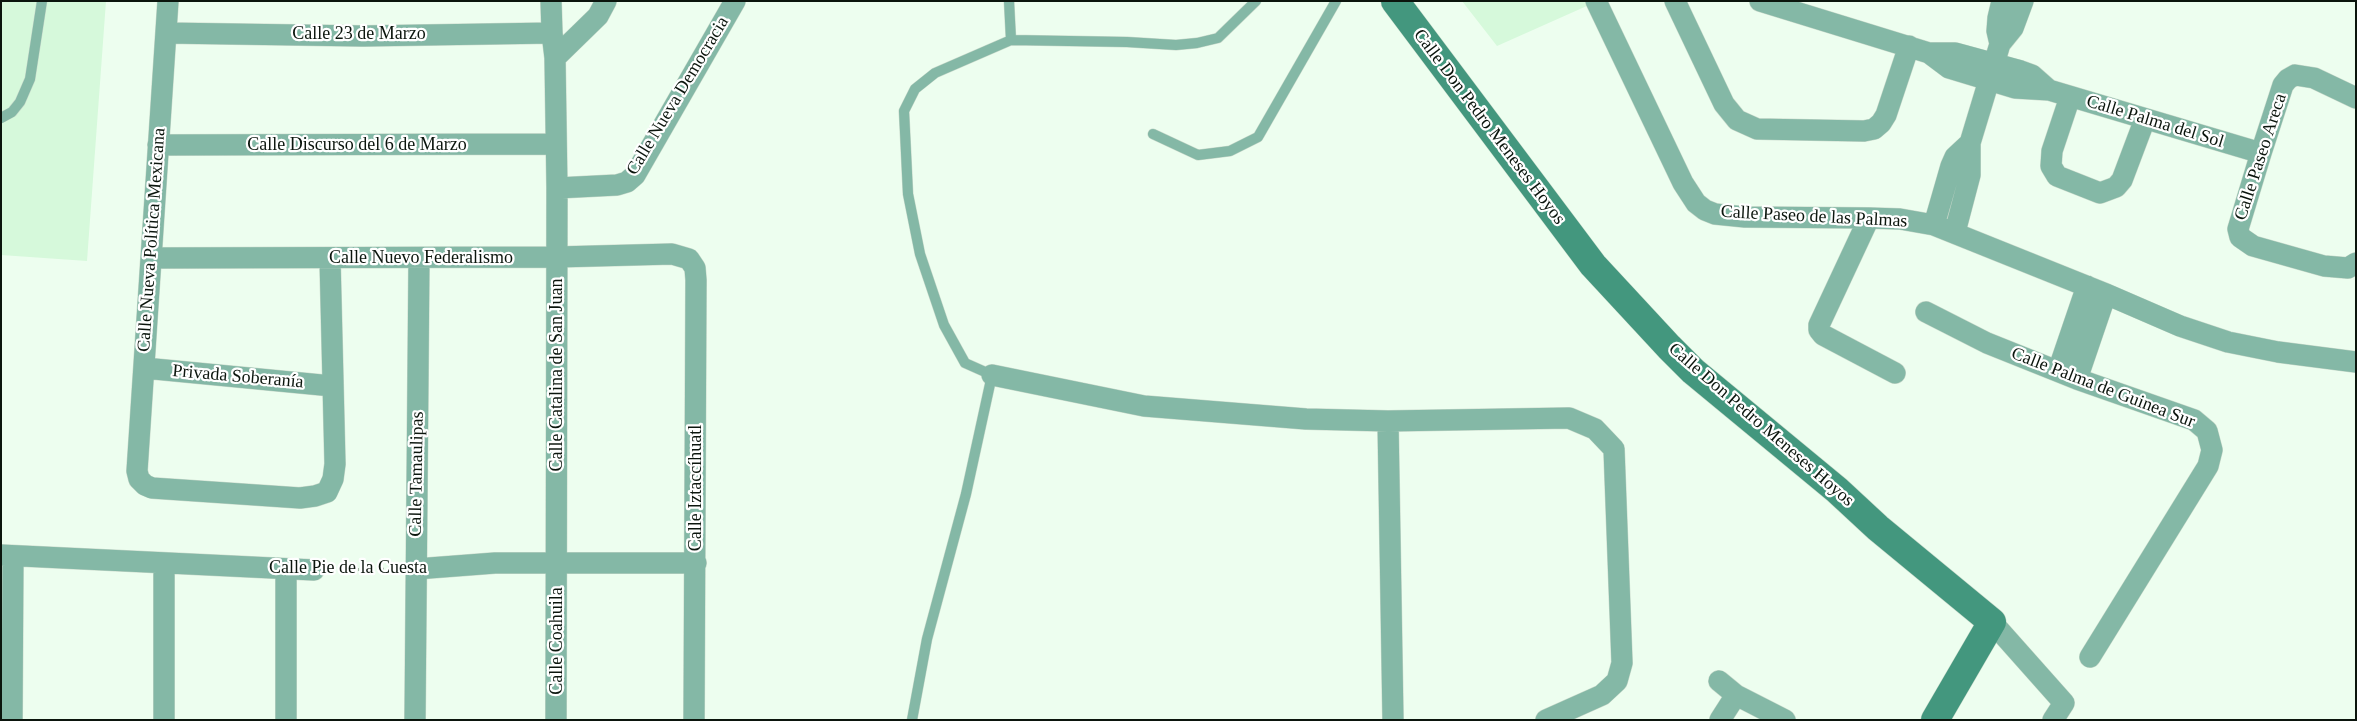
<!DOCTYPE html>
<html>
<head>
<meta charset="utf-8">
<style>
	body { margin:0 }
	#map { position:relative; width:2357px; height:721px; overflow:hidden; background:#edfeef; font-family:"Times New Roman",serif }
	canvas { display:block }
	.frame { position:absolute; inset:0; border:2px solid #0b150d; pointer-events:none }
</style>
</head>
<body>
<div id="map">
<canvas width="2357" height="721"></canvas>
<div class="frame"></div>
</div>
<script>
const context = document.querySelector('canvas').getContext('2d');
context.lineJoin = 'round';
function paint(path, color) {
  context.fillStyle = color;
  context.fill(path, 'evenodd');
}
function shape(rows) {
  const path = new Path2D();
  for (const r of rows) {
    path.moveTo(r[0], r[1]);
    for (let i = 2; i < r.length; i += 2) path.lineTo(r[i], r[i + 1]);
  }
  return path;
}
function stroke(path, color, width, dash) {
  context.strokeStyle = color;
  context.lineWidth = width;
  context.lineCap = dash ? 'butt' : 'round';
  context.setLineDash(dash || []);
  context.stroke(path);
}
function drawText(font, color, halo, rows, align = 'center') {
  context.font = font + ' "Times New Roman",serif';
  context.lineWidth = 4.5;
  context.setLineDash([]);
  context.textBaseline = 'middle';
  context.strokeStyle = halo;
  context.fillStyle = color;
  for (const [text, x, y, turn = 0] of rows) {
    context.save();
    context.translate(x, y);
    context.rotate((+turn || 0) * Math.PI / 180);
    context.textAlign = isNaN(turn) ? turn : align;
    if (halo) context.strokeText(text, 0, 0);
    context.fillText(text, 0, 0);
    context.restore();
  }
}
paint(shape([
	[1,1,106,1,87,261,1,255],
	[1462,1,1598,1,1497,46]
]), '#d6f9db');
const lane = shape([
	[1011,40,1127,42,1176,45,1197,43,1218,38,1256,1],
	[1,118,12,112,20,102,30,79,42,1],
	[1153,134,1198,155,1230,151,1258,137,1336,1],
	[912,720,927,639,966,494,992,375,965,363,944,325,920,254,908,194,904,111,915,89,935,73,1011,40,1009,1]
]);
const street = shape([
	[168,1,137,471,139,479,145,485,152,488,300,498,315,496,327,492,333,479,335,464,330,259],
	[551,1,552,33,555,58,557,188,556,720],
	[1596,1,1683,183,1696,203,1705,210,1715,214,1745,217,1869,218,1900,219,1934,225,2106,294,2180,326,2228,342,2278,352,2356,362],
	[1675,1,1724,104,1737,120,1757,129,1864,131,1874,129,1881,123,1886,115,1909,46],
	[1760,1,1929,53,1955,53,2021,71,2032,75,2049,90],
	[166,33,363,36,552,33],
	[2000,44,1997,31,1998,18,2002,1],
	[1929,53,1949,68,2015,88,2049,90,2261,153],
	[555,58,598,16,606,1],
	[2070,97,2052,151,2051,166,2057,176,2100,193,2116,187,2122,180,2145,119],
	[2356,98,2314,78,2295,75,2288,79,2283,85,2261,153,2238,229,2240,237,2253,246,2324,266,2348,268,2356,263],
	[158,145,556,144],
	[557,188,617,185,627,182,635,175,735,1],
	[1869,218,1819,325,1819,330,1823,335,1895,373],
	[1934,225,1951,166,1955,157,1970,143],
	[1955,232,1970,175,1970,143,2000,44,2013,28,2023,1],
	[151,258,557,257,672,254,689,259,695,268,696,280,694,720],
	[1926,312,1987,343,2077,379,2194,420,2207,431,2212,450,2208,466,2090,657],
	[144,368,332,386],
	[2058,371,2087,286],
	[992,375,1144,406,1306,419,1388,421,1569,418,1595,429,1614,449,1622,663,1617,681,1602,695,1546,720],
	[2077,379,2106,294],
	[1388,421,1393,720],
	[1,555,314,570],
	[164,564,164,720],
	[416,569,495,563,696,563],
	[1992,622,2064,703,2053,720],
	[1719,681,1736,695,1785,720],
	[12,720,13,556],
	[286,720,286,570],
	[415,720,419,258],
	[1720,720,1736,695]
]);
const secondary = shape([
	[1395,1,1593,265,1669,347,1693,371,1837,490,1878,528,1992,622,1935,720]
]);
stroke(lane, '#c9d9cb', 11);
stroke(street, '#c9d9cb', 22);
stroke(secondary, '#c9d9cb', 29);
stroke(shape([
	[333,570,399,569]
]), '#a9b8ab', 3, [1, 4]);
stroke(lane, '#84b8a6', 10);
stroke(street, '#84b8a6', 21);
stroke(secondary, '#43977e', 28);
drawText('18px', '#0b150d', '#fff', [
	["Calle 23 de Marzo",359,34],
	["Calle Nueva Democracia",678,96,-59],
	["Calle Palma del Sol",2155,122,17],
	["Calle Don Pedro Meneses Hoyos",1489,127,53],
	["Calle Discurso del 6 de Marzo",357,145],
	["Calle Paseo Areca",2261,157,-72],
	["Calle Paseo de las Palmas",1814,217,3],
	["Calle Nueva Política Mexicana",152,240,-86],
	["Calle Nuevo Federalismo",421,258],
	["Calle Catalina de San Juan",557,375,-90],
	["Privada Soberanía",238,377,5],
	["Calle Palma de Guinea Sur",2103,388,21],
	["Calle Don Pedro Meneses Hoyos",1761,425,41],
	["Calle Tamaulipas",417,474,-89],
	["Calle Iztaccíhuatl",696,488,-90],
	["Calle Pie de la Cuesta",348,568],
	["Calle Coahuila",557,641,-90]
]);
</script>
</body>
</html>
